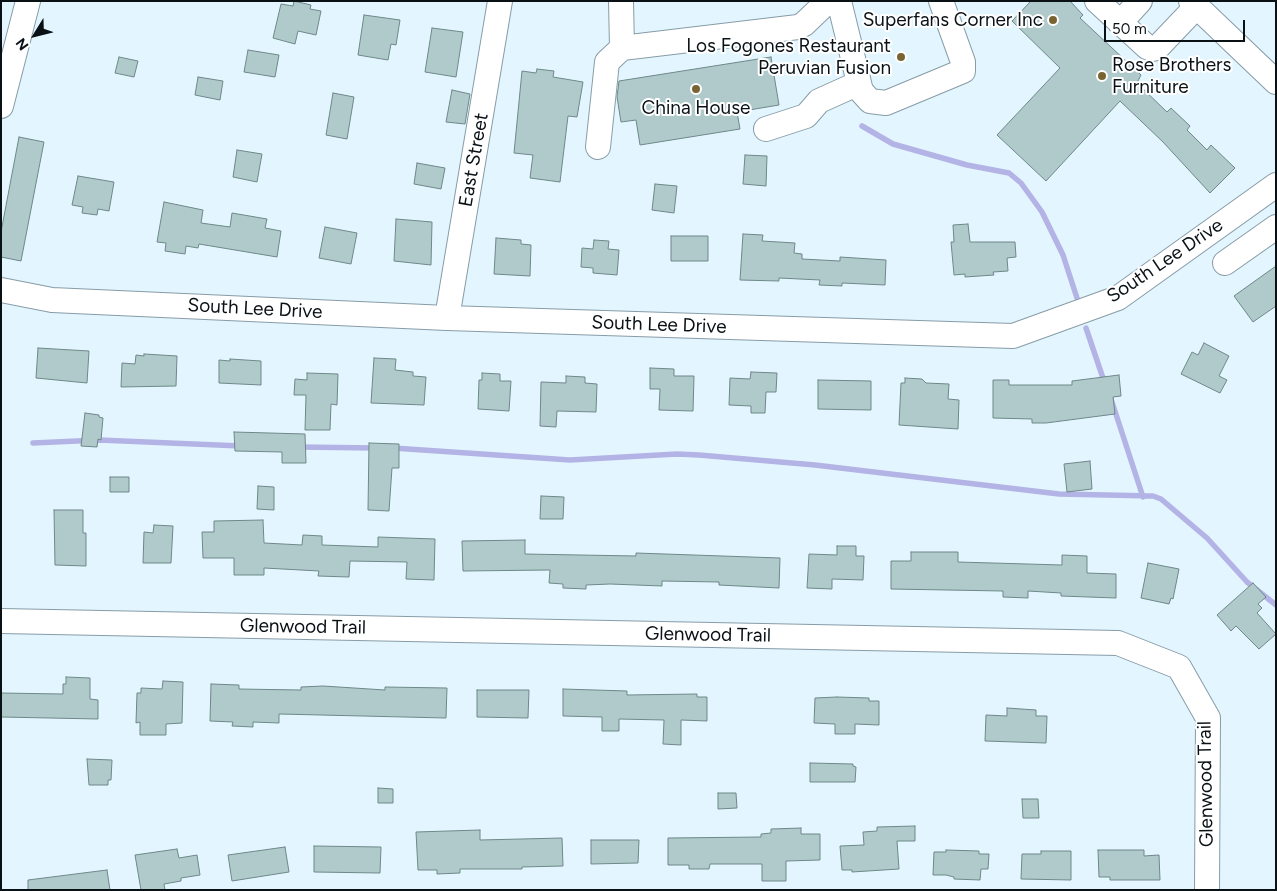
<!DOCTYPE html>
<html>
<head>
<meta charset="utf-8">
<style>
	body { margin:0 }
	#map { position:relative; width:1277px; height:891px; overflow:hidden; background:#e3f6ff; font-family:Figtree,sans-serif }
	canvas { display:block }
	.frame { position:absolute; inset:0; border:2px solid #091115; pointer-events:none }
	.north { position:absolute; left:10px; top:10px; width:50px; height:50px; -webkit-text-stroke:4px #fff; paint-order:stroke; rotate:234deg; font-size:14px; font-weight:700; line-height:20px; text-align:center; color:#091115 }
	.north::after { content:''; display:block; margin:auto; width:18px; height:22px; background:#091115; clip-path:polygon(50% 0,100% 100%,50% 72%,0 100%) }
	.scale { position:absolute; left:1104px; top:20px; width:141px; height:22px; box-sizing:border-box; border:2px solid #091115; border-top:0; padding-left:6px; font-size:15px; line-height:18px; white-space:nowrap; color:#091115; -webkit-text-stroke:4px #fff; paint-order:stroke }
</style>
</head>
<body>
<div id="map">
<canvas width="1277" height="891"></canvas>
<div class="frame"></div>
<div class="north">N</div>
<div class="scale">50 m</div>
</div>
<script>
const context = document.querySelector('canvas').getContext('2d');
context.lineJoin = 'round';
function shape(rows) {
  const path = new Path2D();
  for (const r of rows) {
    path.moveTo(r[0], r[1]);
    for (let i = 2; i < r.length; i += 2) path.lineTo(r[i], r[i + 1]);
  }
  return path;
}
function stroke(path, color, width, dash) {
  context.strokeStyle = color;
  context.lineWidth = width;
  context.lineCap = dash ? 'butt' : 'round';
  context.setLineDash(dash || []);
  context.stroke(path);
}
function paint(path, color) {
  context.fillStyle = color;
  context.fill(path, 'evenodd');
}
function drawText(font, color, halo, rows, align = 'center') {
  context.font = font + ' Figtree,sans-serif';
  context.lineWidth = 4;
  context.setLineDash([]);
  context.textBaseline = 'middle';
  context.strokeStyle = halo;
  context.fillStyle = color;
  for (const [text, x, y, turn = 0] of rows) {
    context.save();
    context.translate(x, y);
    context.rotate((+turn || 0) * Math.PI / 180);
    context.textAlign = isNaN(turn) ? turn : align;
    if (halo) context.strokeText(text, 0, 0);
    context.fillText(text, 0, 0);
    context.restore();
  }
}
stroke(shape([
	[862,126,893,144,967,165,1009,173,1021,183,1042,212,1063,255,1077,298],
	[1086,328,1105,384],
	[1111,399,1143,497],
	[33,443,99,440,241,446],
	[298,447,376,448],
	[393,448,570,460,677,454,699,455,815,465,1059,494,1153,496,1161,499,1207,538,1247,582,1276,605]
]), '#b4b3e5', 5.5);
const building = shape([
	[294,1,311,5,310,9,321,11,316,35,298,31,295,44,273,38,281,4,293,6,294,1],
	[1031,1,1070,1,1083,15,1080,18,1141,75,1137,83,1167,112,1171,108,1190,126,1187,130,1207,150,1211,145,1235,168,1210,193,1163,142,1120,101,1046,181,997,135,1060,68,1012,21,1031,1],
	[364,15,400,20,396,45,391,44,388,60,358,55,364,15],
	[432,28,463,32,456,77,425,72,432,28],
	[248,50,279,55,275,77,244,72,248,50],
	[119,57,138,61,134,77,115,73,119,57],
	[771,57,779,105,737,112,740,129,640,145,636,120,621,122,617,97,619,81,771,57],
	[537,69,554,71,553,77,583,82,577,117,568,116,560,182,530,178,533,155,514,153,522,71,536,73,537,69],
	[198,77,223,81,220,100,195,95,198,77],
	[452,90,470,94,465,124,446,122,452,90],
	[333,93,354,97,347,139,326,135,333,93],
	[19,137,44,142,21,261,1,257,1,232,19,137],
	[237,150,262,154,257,182,233,177,237,150],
	[745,155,767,156,766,186,743,184,745,155],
	[417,163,445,168,441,189,414,184,417,163],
	[78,176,114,182,109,211,98,209,97,215,82,213,83,207,72,205,78,176],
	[655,184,677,186,674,213,652,210,655,184],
	[164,202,203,210,201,223,230,227,232,213,267,219,265,228,281,231,277,257,199,244,198,248,186,246,185,254,165,251,166,243,157,242,164,202],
	[396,219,432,222,431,265,394,261,396,219],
	[968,224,970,242,1015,242,1016,257,1007,258,1008,271,993,272,994,275,965,277,965,274,954,275,951,242,954,242,953,225,968,224],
	[325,227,357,233,351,264,319,258,325,227],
	[743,234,763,235,762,241,795,243,794,253,802,254,802,259,840,261,840,257,886,260,885,285,842,283,842,286,819,285,820,280,779,278,779,281,740,280,743,234],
	[671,236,708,236,708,261,671,261,671,236],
	[496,238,521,240,521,244,531,245,530,276,494,274,496,238],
	[594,240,609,241,608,249,619,250,617,275,593,273,593,268,581,267,582,248,593,249,594,240],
	[1276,266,1276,306,1253,322,1234,296,1276,266],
	[1204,343,1229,356,1219,376,1227,380,1220,393,1181,374,1192,352,1198,355,1204,343],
	[38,348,89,351,87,383,36,378,38,348],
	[144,354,177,356,176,386,121,387,122,363,135,364,136,355,144,356,144,354],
	[374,358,396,359,395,370,413,372,413,376,426,377,424,405,371,403,374,358],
	[230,359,261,361,261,385,219,383,219,360,230,361,230,359],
	[650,368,674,369,674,376,694,376,693,411,659,410,660,389,650,389,650,368],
	[751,372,777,373,776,392,766,392,765,413,751,413,751,406,729,405,730,378,750,379,751,372],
	[307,373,338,374,337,405,331,404,330,430,305,430,306,395,294,395,295,379,307,380,307,373],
	[482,373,500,374,500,381,511,381,509,411,478,409,479,380,482,380,482,373],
	[1119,375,1121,396,1113,397,1115,414,1046,423,1032,423,1032,419,993,418,993,380,1009,380,1009,385,1072,385,1072,381,1119,375],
	[566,376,585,377,585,383,597,384,596,412,557,411,556,427,540,426,541,382,566,383,566,376],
	[905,378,922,379,926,383,949,384,948,399,959,400,958,429,899,425,901,383,905,383,905,378],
	[818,380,871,381,871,410,818,409,818,380],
	[85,413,99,415,99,417,103,418,101,440,98,439,97,447,81,446,85,413],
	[234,432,305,434,306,463,282,463,282,452,235,451,234,432],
	[369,443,399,444,399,468,392,468,389,511,368,510,369,443],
	[1090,461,1092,489,1067,492,1064,464,1090,461],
	[110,477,129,477,129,492,110,492,110,477],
	[258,486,274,487,274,510,257,509,258,486],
	[541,496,564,497,563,519,540,519,541,496],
	[54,510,83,510,83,533,86,533,86,566,55,565,54,510],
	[263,520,264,543,302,545,303,535,322,536,322,545,378,547,378,537,435,539,434,580,406,579,407,562,350,561,349,577,318,576,319,571,264,568,264,575,234,575,234,558,203,558,202,532,214,532,214,521,263,520],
	[154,525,173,526,171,563,143,563,144,532,153,533,154,525],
	[525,540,525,554,636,556,636,553,780,558,779,588,719,585,719,582,662,581,662,586,610,584,586,585,586,589,563,588,563,584,549,583,550,570,463,571,462,541,525,540],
	[837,546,856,546,856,556,864,556,863,580,832,579,832,589,807,588,809,554,837,555,837,546],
	[911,552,958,552,958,562,1062,565,1062,555,1087,556,1087,573,1116,574,1116,598,1061,596,1061,593,1028,591,1028,598,1003,597,1003,591,891,589,891,561,911,561,911,552],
	[1148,563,1179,569,1173,599,1171,598,1169,604,1141,598,1148,563],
	[1253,583,1266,597,1258,604,1262,608,1257,613,1276,634,1259,649,1236,626,1231,631,1217,615,1253,583],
	[66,677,90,678,90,699,98,700,98,719,1,717,1,693,63,694,63,684,66,684,66,677],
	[163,681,183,682,182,723,166,724,166,735,140,735,140,722,136,723,137,693,141,693,141,688,162,689,163,681],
	[211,684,239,685,239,689,301,690,301,687,323,686,385,690,385,687,447,688,446,718,279,714,279,723,253,722,253,727,232,726,233,722,210,721,211,684],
	[563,689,627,691,627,695,697,694,697,697,707,697,707,721,681,720,681,745,663,744,664,720,619,719,619,731,602,731,602,717,563,716,563,689],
	[477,690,529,690,528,718,477,717,477,690],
	[837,697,869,698,869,701,879,701,879,725,855,724,855,734,835,734,835,724,814,723,815,698,837,697],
	[1007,708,1036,710,1036,716,1047,716,1046,743,985,741,986,715,1007,716,1007,708],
	[87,759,112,760,111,780,108,780,108,785,89,785,87,759],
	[810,763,853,764,853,766,856,767,855,782,810,782,810,763],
	[378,788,393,789,393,803,378,803,378,788],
	[718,793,736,793,737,808,718,809,718,793],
	[1022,799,1038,799,1039,818,1023,818,1022,799],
	[915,826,915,841,897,841,899,869,852,872,852,870,842,870,840,846,864,845,863,832,877,831,877,827,915,826],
	[801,828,801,834,820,834,820,860,786,861,786,881,762,881,762,864,710,864,709,869,689,869,689,865,668,865,668,838,761,837,761,834,771,833,771,829,801,828],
	[480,830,480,840,562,838,563,866,522,867,522,869,460,869,460,873,437,874,437,870,418,870,416,832,480,830],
	[591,840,639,840,638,863,591,864,591,840],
	[314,846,381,847,380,873,314,872,314,846],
	[285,847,289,872,232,881,228,855,285,847],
	[177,849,179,858,197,855,200,875,181,878,181,881,164,884,165,890,141,890,135,855,177,849],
	[946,850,979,851,979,854,989,854,988,869,981,869,980,880,954,879,954,877,946,875,933,875,934,852,946,852,946,850],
	[1098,850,1144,850,1144,856,1159,855,1160,880,1110,880,1110,877,1099,877,1098,850],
	[1041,851,1071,851,1071,880,1021,879,1022,854,1041,854,1041,851],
	[107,870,110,890,28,890,28,880,107,870]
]);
paint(building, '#b0cacc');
stroke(building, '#6e8788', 1);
const minor = shape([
	[621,1,622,48,798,27,804,24,828,1],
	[839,1,861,91,870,101,886,103,963,71,963,62,941,1],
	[1097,1,1147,47,1152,49,1157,48,1196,7],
	[1191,1,1276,82],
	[1120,23,1140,1],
	[1,106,28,1],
	[766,129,806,116,819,101,859,83],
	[598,147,607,62,622,48],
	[1225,263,1276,227],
	[1,290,52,300,447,318,1013,336,1118,298,1276,185],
	[447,318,500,1],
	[1,621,1118,643,1179,667,1208,718,1207,890]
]);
stroke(minor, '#879ca7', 26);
stroke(minor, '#fff', 24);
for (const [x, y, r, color] of [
	[1053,20,5,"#786433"],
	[901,57,5,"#786433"],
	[1102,76,5,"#786433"],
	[696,89,5,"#786433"]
]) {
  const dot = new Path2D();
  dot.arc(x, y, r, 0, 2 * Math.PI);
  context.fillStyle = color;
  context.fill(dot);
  stroke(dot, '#fff', 2);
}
drawText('19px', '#091115', '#fff', [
	["Superfans Corner Inc",1043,20],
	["Los Fogones Restaurant",891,46],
	["Peruvian Fusion",891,68],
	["Rose Brothers",1112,65,"left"],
	["Furniture",1112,87,"left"],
	["China House",696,108,"center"]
], 'right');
drawText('19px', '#091115', '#fff', [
	["East Street",474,160,-80],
	["South Lee Drive",1165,261,-34],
	["South Lee Drive",255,309,3],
	["South Lee Drive",659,325,2],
	["Glenwood Trail",303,627,1],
	["Glenwood Trail",708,635,1],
	["Glenwood Trail",1206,784,-91]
]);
</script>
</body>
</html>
